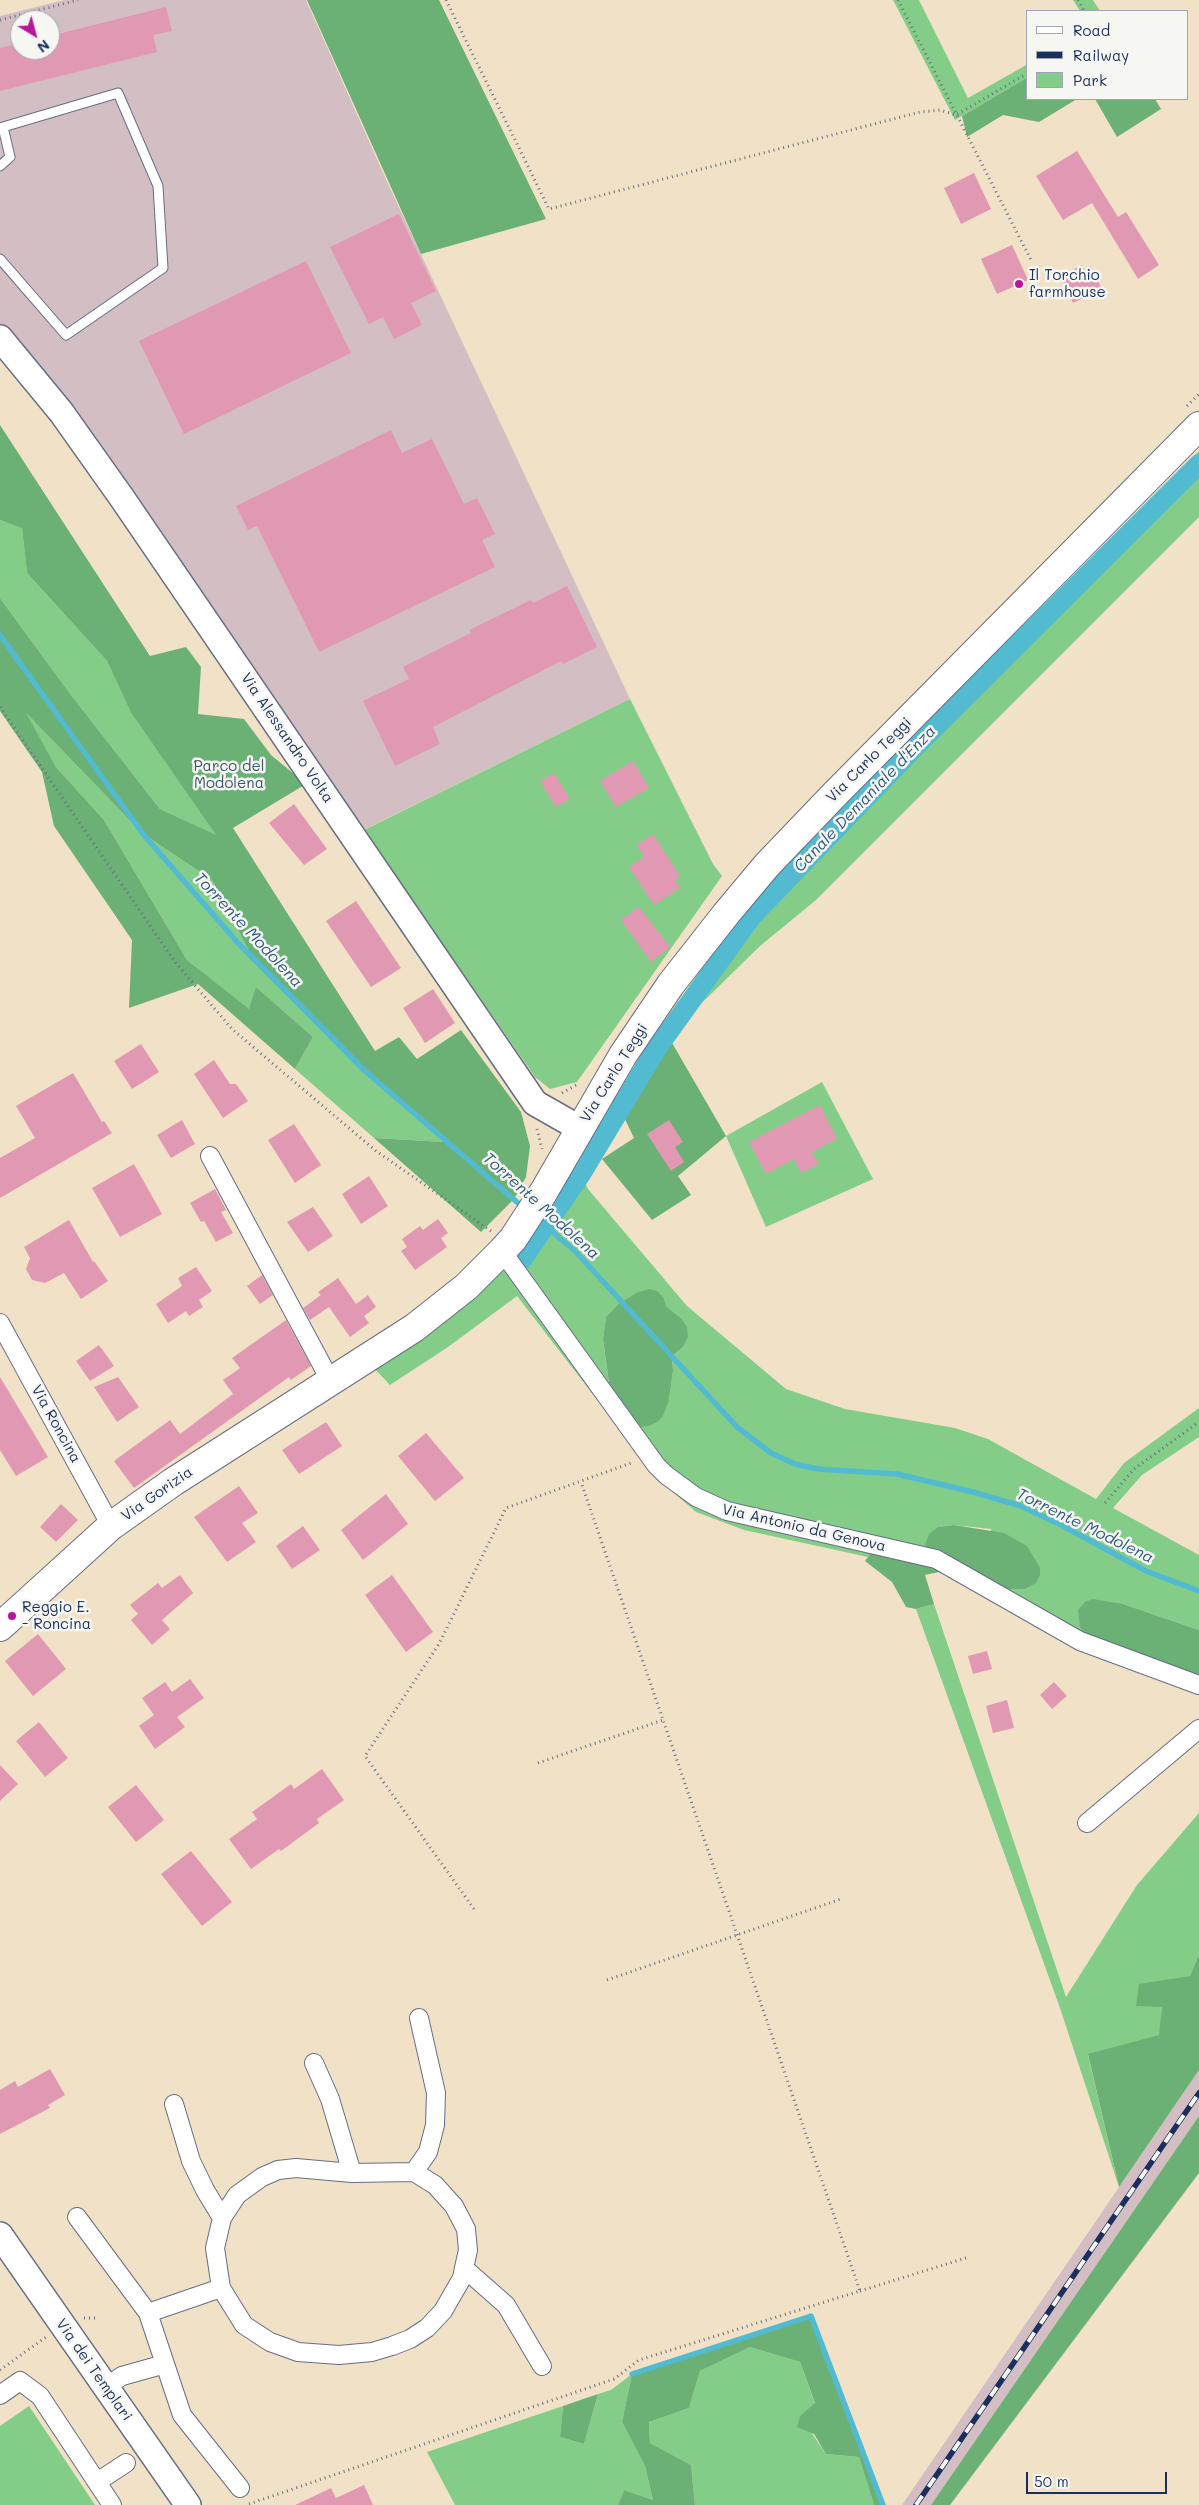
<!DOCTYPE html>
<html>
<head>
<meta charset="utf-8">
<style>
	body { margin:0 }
	#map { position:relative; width:1199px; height:2505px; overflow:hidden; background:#f1e2c7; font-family:Mali,sans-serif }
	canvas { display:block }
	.legend { position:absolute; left:1026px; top:10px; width:162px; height:90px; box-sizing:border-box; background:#f6f6f2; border:1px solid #9ea6b7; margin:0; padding:6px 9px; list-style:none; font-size:15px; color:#1b2f5e }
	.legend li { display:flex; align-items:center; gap:10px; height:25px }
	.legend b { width:25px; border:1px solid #9ea6b7 }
	.north { position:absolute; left:10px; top:10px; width:50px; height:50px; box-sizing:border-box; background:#f6f6f2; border:1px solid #9ea6b7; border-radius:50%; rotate:143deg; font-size:14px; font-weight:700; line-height:20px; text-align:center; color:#1b2f5e }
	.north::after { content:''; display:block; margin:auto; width:18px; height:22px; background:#b5179e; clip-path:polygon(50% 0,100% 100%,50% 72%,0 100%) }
	.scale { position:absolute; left:1026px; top:2472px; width:141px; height:22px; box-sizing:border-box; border:2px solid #1b2f5e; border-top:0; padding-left:6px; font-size:15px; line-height:18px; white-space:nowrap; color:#1b2f5e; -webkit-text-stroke:4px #f6f6f2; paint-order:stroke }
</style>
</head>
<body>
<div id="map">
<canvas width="1199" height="2505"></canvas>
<ul class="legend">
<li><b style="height:6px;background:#fff"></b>Road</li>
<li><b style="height:6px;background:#1b2f5e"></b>Railway</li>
<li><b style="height:14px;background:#84cd89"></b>Park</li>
</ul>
<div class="north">N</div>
<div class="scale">50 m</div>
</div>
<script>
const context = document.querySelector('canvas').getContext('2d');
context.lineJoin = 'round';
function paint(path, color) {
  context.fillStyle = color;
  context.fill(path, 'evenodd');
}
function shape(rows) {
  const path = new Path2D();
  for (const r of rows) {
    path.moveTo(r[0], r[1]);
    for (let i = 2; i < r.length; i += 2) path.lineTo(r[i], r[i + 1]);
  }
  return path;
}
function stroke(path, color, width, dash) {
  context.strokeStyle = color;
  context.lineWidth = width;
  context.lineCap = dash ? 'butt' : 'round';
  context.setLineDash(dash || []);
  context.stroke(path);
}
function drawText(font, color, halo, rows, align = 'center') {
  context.font = font + ' Mali,sans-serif';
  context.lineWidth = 5;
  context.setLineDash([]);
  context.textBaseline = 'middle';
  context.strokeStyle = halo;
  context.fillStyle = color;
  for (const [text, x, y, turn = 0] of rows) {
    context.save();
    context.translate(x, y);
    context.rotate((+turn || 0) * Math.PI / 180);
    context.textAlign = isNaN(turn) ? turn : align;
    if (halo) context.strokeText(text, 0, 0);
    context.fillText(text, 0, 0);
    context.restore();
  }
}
paint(shape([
	[64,0,306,0,388,184,630,699,353,835,0,338,0,16],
	[20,20,50,20,50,50,20,50],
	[1199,2070,1199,2116,931,2505,902,2505]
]), '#d2bec3');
paint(shape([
	[893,0,919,0,968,98,1028,64,1028,77,955,120],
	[1073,0,1093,0,1100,11,1080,11],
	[1199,451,1199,517,816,900,760,946,668,1036,581,1174,588,1189,687,1306,786,1389,845,1409,955,1428,988,1439,1096,1499,1124,1463,1199,1408,1199,1437,1142,1475,1113,1508,1199,1555,1199,1630,1123,1604,1092,1646,989,1589,991,1529,954,1525,938,1527,929,1553,871,1553,868,1557,744,1530,696,1512,659,1480,517,1296,448,1347,390,1385,373,1367,571,1169,783,868],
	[636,1293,664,1298,666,1306,681,1318,682,1348,672,1356,673,1371,669,1400,608,1398,609,1383,603,1339,606,1317,618,1304],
	[0,520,22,527,27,573,107,661,131,713,217,836,160,809,71,695,0,598],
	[630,699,713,864,722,876,577,1082,550,1089,535,1077,364,830],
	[24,711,143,834,212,880,252,957,364,1070,445,1142,374,1138,295,1069,313,1037,257,988,249,1010,187,960,104,820,56,767],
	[822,1082,873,1179,766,1227,726,1136],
	[934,1604,1066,1997,1137,1885,1199,1813,1199,1954,1190,1976,1162,2006,1160,2035,1088,2055,1119,2187,1060,2008,916,1609],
	[750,2347,800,2362,815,2404,800,2416,826,2454,859,2457,874,2505,695,2505,691,2465,650,2443,649,2422,689,2408,700,2371],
	[632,2374,622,2422,645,2466,653,2500,624,2490,618,2505,455,2505,427,2452,563,2406,560,2437,584,2444,598,2394,611,2390],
	[29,2406,95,2505,0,2505,0,2426]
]), '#84cd89');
paint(shape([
	[307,0,439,0,546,219,421,254],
	[1028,77,1028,99,1077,99,1039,122,1003,115,967,137,962,116],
	[1095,99,1155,99,1161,109,1117,137],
	[0,425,150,656,186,647,201,667,198,714,244,719,271,755,306,784,233,828,375,1051,399,1037,417,1059,461,1030,521,1112,530,1146,526,1177,514,1199,481,1232,374,1138,445,1142,476,1167,364,1070,252,957,212,880,143,834,26,713,56,767,104,820,187,960,249,1009,256,987,313,1037,295,1069,198,984,129,1008,132,940,54,826,42,772,0,711,0,598,71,695,160,809,216,835,131,713,107,661,27,573,22,528,0,520],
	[668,1036,726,1136,678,1176,691,1195,652,1220,602,1159,634,1138,620,1109],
	[649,1289,657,1291,664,1298,666,1306,681,1318,687,1327,688,1337,682,1348,672,1356,673,1371,669,1400,663,1416,657,1422,649,1426,629,1428,608,1398,609,1383,603,1339,606,1317,618,1304,636,1293],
	[954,1525,1004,1533,1027,1546,1040,1568,1040,1575,1036,1583,1025,1589,989,1589,953,1569,925,1575,934,1604,916,1609,906,1607,892,1582,865,1561,871,1553,929,1553,925,1545,929,1534,938,1527],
	[1093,1599,1123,1604,1199,1630,1199,1685,1092,1646,1080,1627,1078,1610,1085,1602],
	[1199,1954,1199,2070,1119,2187,1088,2054,1159,2035,1162,2007,1136,2006,1139,1984,1190,1976],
	[1199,2116,1199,2173,950,2505,931,2505],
	[811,2316,883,2505,874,2505,859,2457,826,2454,814,2434,797,2427,800,2416,815,2403,800,2362,750,2347,700,2371,689,2408,649,2422,650,2443,691,2465,695,2505,618,2505,624,2490,653,2500,645,2466,622,2422,632,2374],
	[598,2394,584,2444,560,2437,563,2406]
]), '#6bb075');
stroke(shape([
	[0,635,143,834,238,943,364,1070,525,1209],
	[536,1218,575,1251,737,1427,771,1453,795,1464,818,1469,897,1474,973,1492,1021,1506,1063,1526,1146,1571,1199,1591],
	[632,2374,811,2316,883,2505]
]), '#53bbd1', 5.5);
stroke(shape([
	[521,1261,581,1174,655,1051,752,916,918,744,1199,464]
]), '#53bbd1', 20);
paint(shape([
	[166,7,172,31,153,35,157,52,0,91,0,48,20,43,20,50,50,50,50,36],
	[1077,151,1118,217,1126,212,1159,265,1138,279,1092,203,1063,220,1036,176],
	[974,173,991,209,961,224,944,188],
	[399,214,436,291,411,303,422,325,394,339,383,317,369,324,330,247],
	[1012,245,1028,280,997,294,981,259],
	[306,261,351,353,184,434,139,341],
	[1082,265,1084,270,1091,266,1102,289,1073,303,1060,276],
	[391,430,402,453,432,439,464,504,477,498,495,534,482,540,495,567,319,652,257,526,248,530,236,506],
	[567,586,597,647,563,664,561,661,433,727,440,744,395,766,363,701,409,679,403,667,471,633,469,630,531,600,533,603],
	[633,761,649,788,616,807,600,781],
	[554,773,570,799,556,807,540,781],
	[294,804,327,849,304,865,269,823],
	[653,834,680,876,675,880,680,888,654,905,629,867,644,857,637,845],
	[356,901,401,968,371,987,326,921],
	[639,907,670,947,651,962,621,920],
	[433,989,455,1023,425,1043,403,1008],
	[141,1044,159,1072,132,1089,114,1061],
	[214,1060,230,1084,236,1084,248,1101,223,1118,194,1074],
	[73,1073,102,1122,104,1121,112,1133,0,1198,0,1158,35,1138,16,1106],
	[820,1105,837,1139,812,1152,819,1164,801,1173,794,1159,766,1174,749,1142],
	[182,1120,195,1144,171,1158,157,1135],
	[669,1120,683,1142,675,1147,684,1162,671,1171,647,1134],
	[294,1124,321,1165,295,1183,268,1140],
	[134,1164,162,1214,120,1237,92,1188],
	[369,1176,388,1206,361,1224,342,1194],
	[215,1189,226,1210,221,1212,233,1233,216,1242,204,1221,201,1222,190,1203],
	[313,1207,333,1236,308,1252,287,1222],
	[438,1219,448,1233,441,1238,447,1247,415,1270,401,1251,407,1247,402,1239,420,1226,423,1230],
	[69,1220,93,1262,94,1261,108,1281,81,1299,64,1273,45,1283,32,1280,26,1269,30,1258,24,1247],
	[196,1267,212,1291,199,1300,203,1307,189,1316,186,1311,168,1323,156,1304,182,1286,178,1278],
	[262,1275,273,1295,260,1304,247,1286],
	[338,1278,356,1304,368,1295,376,1307,364,1316,369,1323,350,1337,329,1307,310,1320,303,1308,321,1295,318,1292],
	[286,1320,311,1366,291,1380,289,1377,134,1488,114,1461,170,1420,180,1434,233,1394,223,1380,240,1368,232,1358],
	[99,1345,114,1366,90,1381,76,1361],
	[0,1377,48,1457,16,1476,0,1450],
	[118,1377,139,1407,117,1422,94,1387],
	[326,1422,342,1446,299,1474,282,1450],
	[426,1433,464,1478,435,1501,398,1456],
	[239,1486,258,1513,242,1523,256,1542,227,1562,194,1517],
	[386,1494,408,1524,363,1560,341,1530],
	[61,1504,78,1520,56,1542,40,1527],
	[303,1526,320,1550,292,1569,276,1546],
	[180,1575,193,1593,162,1620,170,1629,152,1645,131,1620,138,1614,130,1605,158,1583,162,1588],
	[392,1575,433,1632,406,1652,365,1595],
	[38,1634,66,1669,33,1696,5,1661],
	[987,1651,992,1669,973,1674,968,1656],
	[190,1679,204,1698,177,1717,185,1727,155,1749,139,1726,154,1715,142,1698,165,1682,172,1692],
	[1054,1682,1067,1696,1052,1709,1040,1695],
	[1007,1700,1014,1728,993,1733,986,1706],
	[39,1722,68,1758,45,1777,16,1741],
	[0,1765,18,1784,0,1801],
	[322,1769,344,1800,317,1819,319,1823,281,1851,279,1849,251,1869,229,1839,257,1819,252,1812,291,1784,294,1789],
	[136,1785,164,1820,136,1842,108,1807],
	[191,1851,232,1902,202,1926,161,1874],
	[50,2069,65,2095,48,2105,50,2108,0,2134,0,2090,15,2081,18,2087],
	[364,2485,373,2505,295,2505,331,2488,336,2498]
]), '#e199b3');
const lane = shape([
	[0,166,10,157,3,127,118,93,158,186,163,268,66,335,0,259]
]);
const street = shape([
	[210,1156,330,1380],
	[502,1251,656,1465,666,1475,696,1497,727,1511,936,1559,1080,1641,1199,1685],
	[0,1323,111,1526],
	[1087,1823,1199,1729],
	[314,2063,330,2099,352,2173],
	[174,2104,191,2161,205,2190,222,2218],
	[296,2168,352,2173,414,2172,435,2185,454,2206,466,2229,468,2250,464,2268,462,2278,443,2311,427,2328,410,2339,392,2346,372,2352,339,2355,298,2352,270,2342,244,2325,221,2288,215,2248,222,2218,237,2195,262,2177,278,2170,296,2168],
	[414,2172,428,2152,435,2125,436,2093,419,2018],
	[77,2217,148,2313,182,2415,240,2488],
	[464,2268,506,2305,542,2366],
	[148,2313,221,2288],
	[106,2387,122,2376,165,2364],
	[0,2395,20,2381,40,2396,112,2505],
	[97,2482,126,2463]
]);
const secondary = shape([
	[0,338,61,412,122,498,535,1103,579,1128],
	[0,2235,188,2505]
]);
const primary = shape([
	[0,1627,111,1526,173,1482,414,1328,466,1287,502,1251,513,1239,543,1193,623,1055,671,984,726,914,767,865,835,794,1199,426]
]);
stroke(lane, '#666e83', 11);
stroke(street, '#666e83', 20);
stroke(secondary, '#666e83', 28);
stroke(primary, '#666e83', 30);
stroke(shape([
	[446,0,549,209,920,112,940,110,956,115,1028,73],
	[898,0,1032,262],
	[1078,0,1084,11],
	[0,20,78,0],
	[1187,406,1199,394],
	[0,707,175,962,232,1029,376,1151,491,1231],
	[562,1093,578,1084],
	[537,1129,542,1149],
	[1105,1503,1134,1469,1199,1422],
	[538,1763,663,1720],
	[474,1909,365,1756,439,1644,506,1508,634,1462],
	[607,1980,841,1899],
	[860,2291,969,2257],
	[84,2318,99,2318],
	[0,2370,46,2337],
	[249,2504,614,2379,639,2360,860,2291,581,1482]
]), '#666e83', 3, [1, 4]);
stroke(lane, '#fff', 9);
stroke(street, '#fff', 18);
stroke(secondary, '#fff', 25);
stroke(primary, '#fff', 28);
const rail = shape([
	[916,2505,1199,2093]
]);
stroke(rail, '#1b2f5e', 5.5);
stroke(rail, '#f6f6f2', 4, [11]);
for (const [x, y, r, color] of [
	[1019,284,5,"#b5179e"],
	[12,1616,5,"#b5179e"]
]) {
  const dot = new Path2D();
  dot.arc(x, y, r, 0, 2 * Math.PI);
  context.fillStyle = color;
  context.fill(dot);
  stroke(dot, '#f6f6f2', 2);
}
drawText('15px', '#1b2f5e', '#f6f6f2', [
	["Il Torchio",1029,275],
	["farmhouse",1029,292],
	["Reggio E.",22,1607],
	["- Roncina",22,1624]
], 'left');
drawText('15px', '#1b2f5e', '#f6f6f2', [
	["Via Alessandro Volta",287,738,56],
	["Via Carlo Teggi",869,760,-45],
	["Via Carlo Teggi",614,1073,-58],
	["Via Roncina",56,1424,61],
	["Via Gorizia",157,1494,-35],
	["Via Antonio da Genova",804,1528,13],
	["Via dei Templari",94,2370,55]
]);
drawText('15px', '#355669', '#f6f6f2', [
	["Parco del",229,766],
	["Modolena",229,783]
]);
drawText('italic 16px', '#2c5980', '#f6f6f2', [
	["Canale Demaniale d'Enza",865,799,-46],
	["Torrente Modolena",248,930,47],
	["Torrente Modolena",541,1206,42],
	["Torrente Modolena",1085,1526,26]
]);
</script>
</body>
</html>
